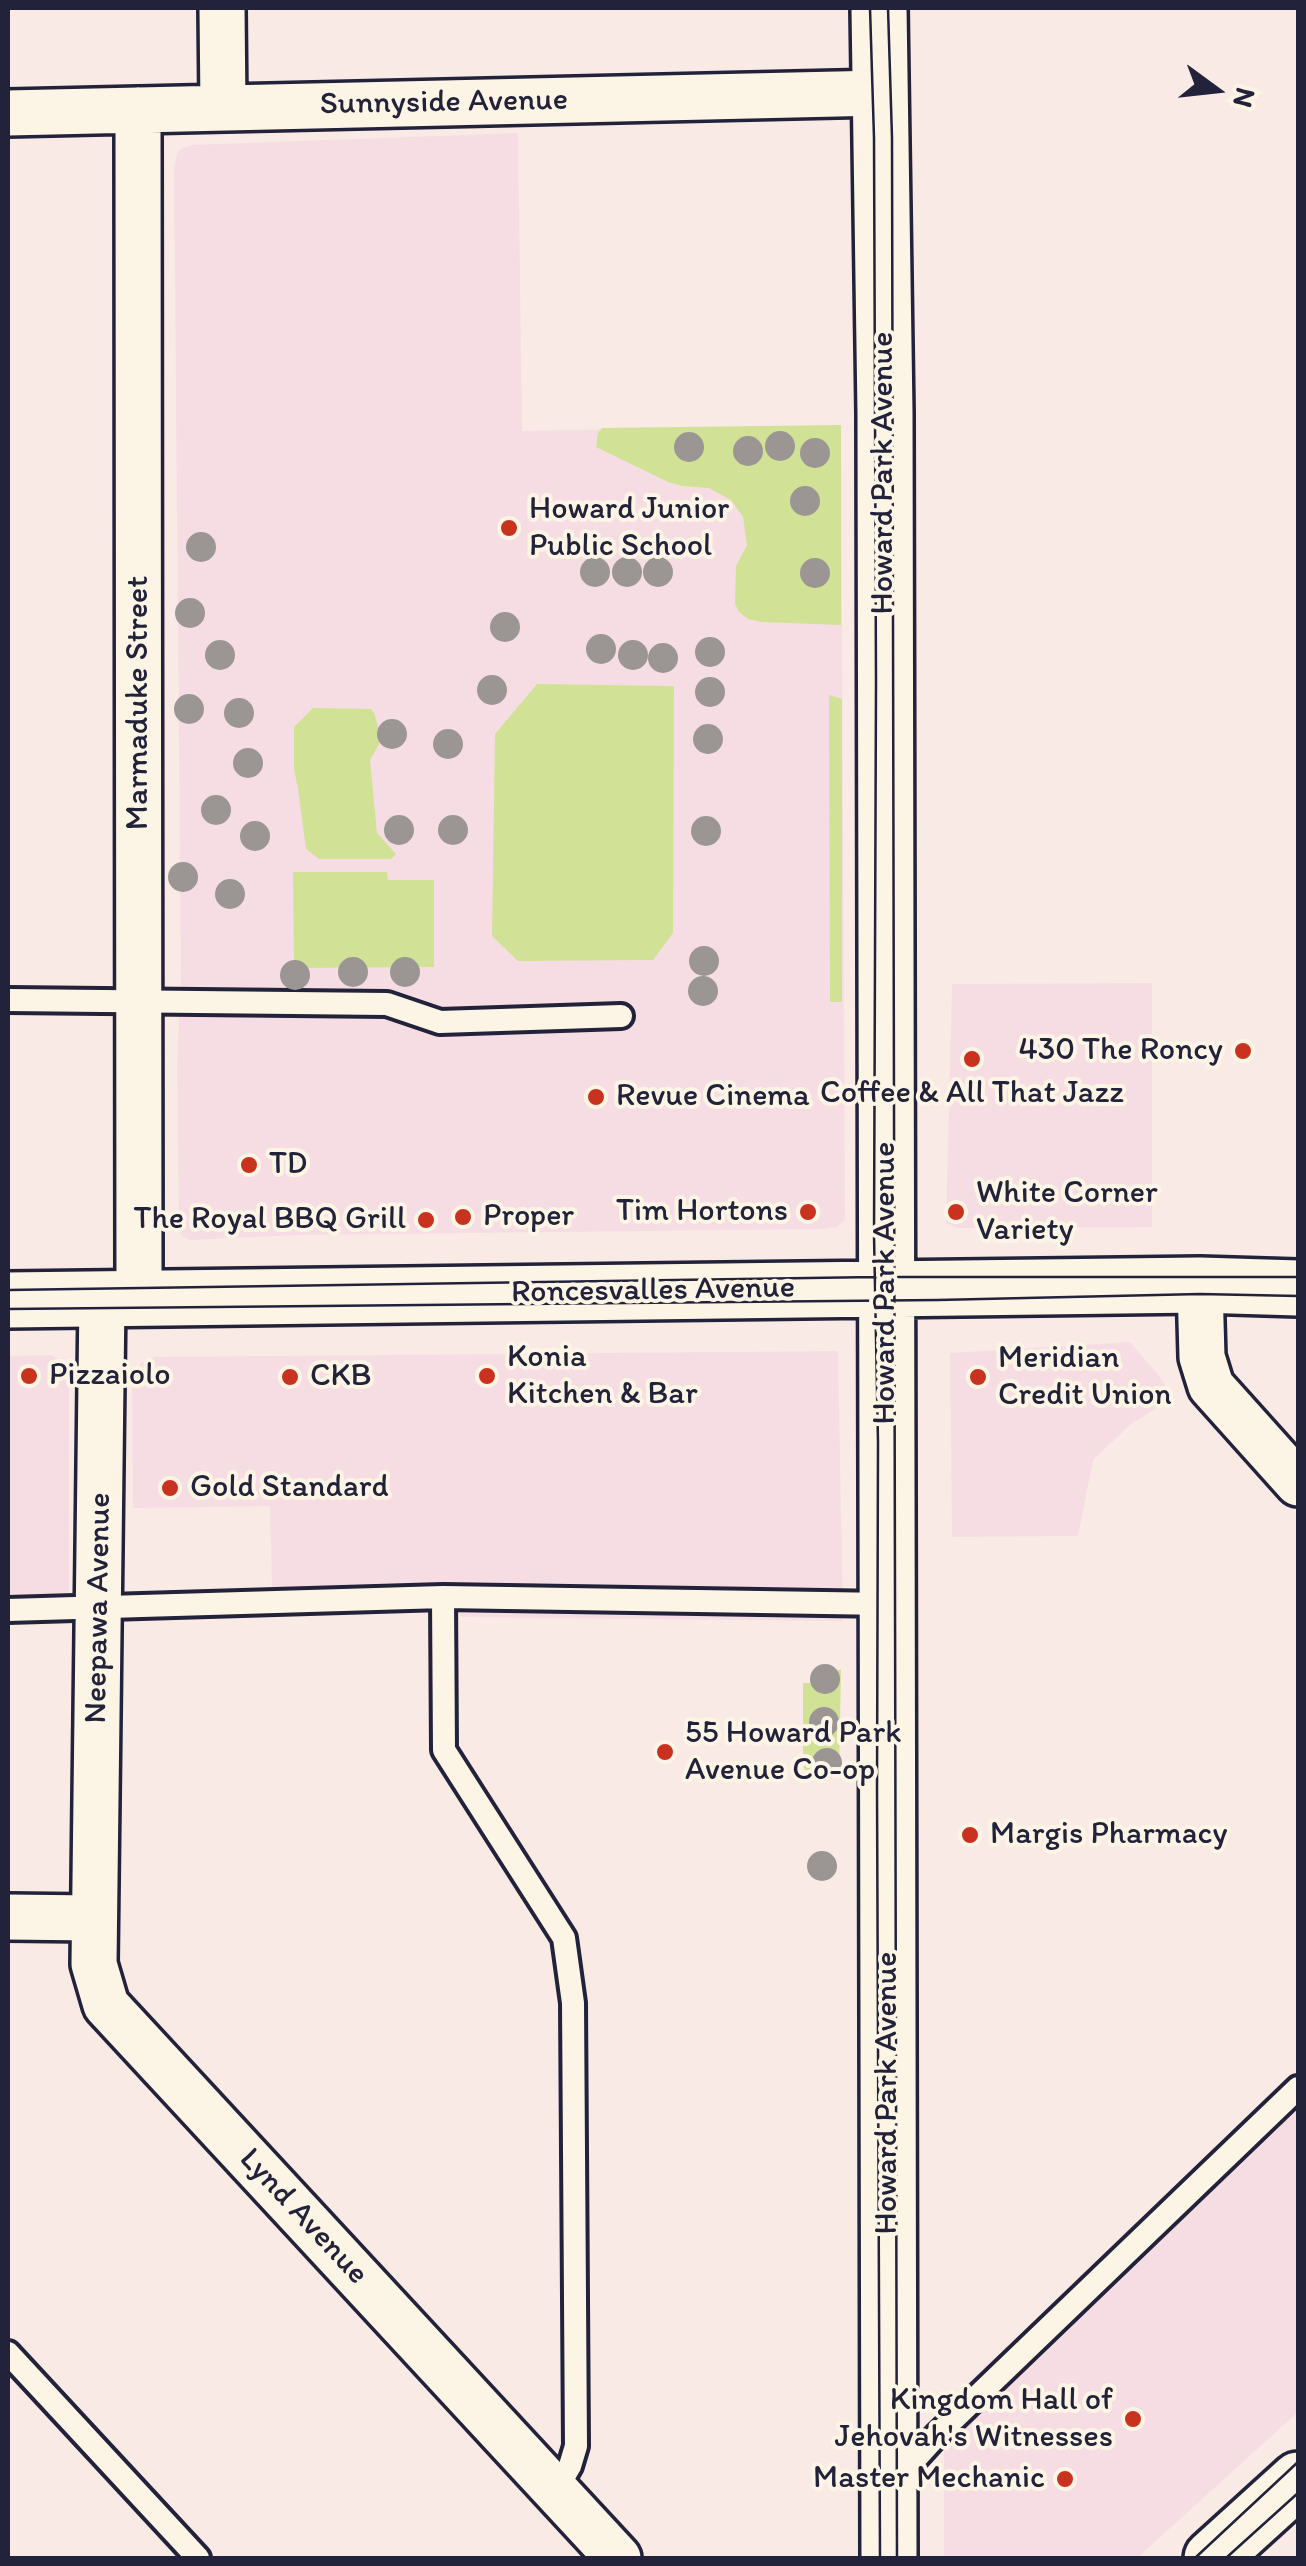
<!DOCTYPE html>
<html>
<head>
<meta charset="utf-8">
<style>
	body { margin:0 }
	#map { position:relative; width:1306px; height:2566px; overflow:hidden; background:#f9eae5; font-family:Itim,sans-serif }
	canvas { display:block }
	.frame { position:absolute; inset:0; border:10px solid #22223b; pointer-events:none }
	.north { position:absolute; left:1166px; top:40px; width:100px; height:100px; -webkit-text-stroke:8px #fcf5e5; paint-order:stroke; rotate:105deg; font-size:28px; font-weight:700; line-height:40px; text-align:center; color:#22223b }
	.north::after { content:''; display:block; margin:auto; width:35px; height:45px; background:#22223b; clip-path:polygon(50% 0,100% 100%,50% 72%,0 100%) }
</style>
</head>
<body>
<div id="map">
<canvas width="1306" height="2566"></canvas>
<div class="frame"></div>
<div class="north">N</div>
</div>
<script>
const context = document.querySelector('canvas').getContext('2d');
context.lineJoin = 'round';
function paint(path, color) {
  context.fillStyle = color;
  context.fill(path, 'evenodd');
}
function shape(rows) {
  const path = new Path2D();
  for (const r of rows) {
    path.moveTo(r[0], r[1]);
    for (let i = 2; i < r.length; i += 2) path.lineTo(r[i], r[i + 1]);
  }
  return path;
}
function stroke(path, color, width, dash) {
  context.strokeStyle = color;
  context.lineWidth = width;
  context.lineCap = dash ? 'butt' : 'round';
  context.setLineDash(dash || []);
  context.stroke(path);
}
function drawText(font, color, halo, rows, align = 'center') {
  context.font = font + ' Itim,sans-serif';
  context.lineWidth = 8;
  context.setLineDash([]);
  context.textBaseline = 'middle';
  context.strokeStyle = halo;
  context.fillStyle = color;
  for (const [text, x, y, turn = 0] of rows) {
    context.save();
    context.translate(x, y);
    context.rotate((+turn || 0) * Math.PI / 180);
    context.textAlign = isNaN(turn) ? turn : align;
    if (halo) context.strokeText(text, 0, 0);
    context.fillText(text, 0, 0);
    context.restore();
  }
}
paint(shape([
	[518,133,522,431,841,425,845,1219,837,1227,822,1229,297,1235,190,1240,183,1237,179,1231,177,1063,181,978,174,168,177,153,183,148,192,145],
	[1152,983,1152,1227,957,1228,946,1223,952,984],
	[1130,1342,1159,1376,1167,1388,1170,1400,1131,1424,1093,1460,1078,1536,952,1537,950,1353],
	[838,1351,843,1621,462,1617,435,1589,272,1588,270,1506,133,1508,132,1382,141,1363,155,1357],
	[51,1355,59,1359,69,1372,69,1604,8,1604,8,1356],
	[1298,2084,1298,2412,1137,2558,944,2558,944,2404]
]), '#f6dde4');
paint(shape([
	[841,425,841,625,762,622,748,619,739,612,735,604,736,566,747,545,743,517,731,500,709,488,682,486,668,482,596,447,598,433,602,428],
	[537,684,674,686,673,933,653,960,518,961,492,936,495,734],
	[829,695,842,699,842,1002,830,1002],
	[313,708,371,709,374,713,382,739,370,760,377,833,396,854,391,859,319,859,306,849,298,789,294,769,294,727],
	[293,872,387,872,388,880,434,880,434,967,294,968],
	[841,1670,839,1778,812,1777,804,1768,803,1761,803,1683,812,1683,812,1677,820,1671]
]), '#d1e296');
const service = shape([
	[8,1000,387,1004,440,1022,621,1016],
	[443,1597,444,1750,564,1938,573,2003,576,2446,570,2466,556,2490],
	[8,1610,443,1597,887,1604],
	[8,2353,198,2558],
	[896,2480,937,2435,1298,2088]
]);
const minor = shape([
	[222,8,223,107],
	[138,110,139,1297],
	[8,113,881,93],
	[1200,1285,1202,1357,1211,1386,1298,1483],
	[102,1298,94,1964,106,2005,618,2558],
	[8,1917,94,1918]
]);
const tertiary = shape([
	[879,8,885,413,889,2558],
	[8,1300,1200,1285,1298,1288]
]);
const secondary = shape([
	[1212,2558,1298,2480]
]);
stroke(service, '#22223b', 30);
stroke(minor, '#22223b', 52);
stroke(tertiary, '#22223b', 62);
stroke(secondary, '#22223b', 62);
stroke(service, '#fcf5e5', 22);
stroke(minor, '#fcf5e5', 45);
stroke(tertiary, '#fcf5e5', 55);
stroke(secondary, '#fcf5e5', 55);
stroke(shape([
	[870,8,874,138,876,682,874,1235,878,1442,877,1788,880,2558],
	[888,8,892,138,897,2558],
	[8,1290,875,1277,1298,1277],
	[8,1309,938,1300,1200,1294,1298,1296],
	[1195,2558,1298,2462],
	[1226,2558,1298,2493]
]), '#22223b', 2.5);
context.fillStyle = '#9b9694';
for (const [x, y] of [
	[780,446],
	[689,447],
	[748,451],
	[815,453],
	[805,501],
	[201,547],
	[595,572],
	[627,572],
	[658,572],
	[815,573],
	[190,613],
	[505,627],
	[601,649],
	[710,652],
	[220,655],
	[633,655],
	[663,658],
	[492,690],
	[710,692],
	[189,709],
	[239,713],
	[392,734],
	[708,739],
	[448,744],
	[248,763],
	[216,810],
	[399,830],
	[453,830],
	[706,831],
	[255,836],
	[183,877],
	[230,894],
	[704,961],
	[353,972],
	[405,972],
	[295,975],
	[703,991],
	[825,1679],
	[824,1722],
	[827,1763],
	[822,1866]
]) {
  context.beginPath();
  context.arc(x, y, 15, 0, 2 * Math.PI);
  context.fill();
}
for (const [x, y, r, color] of [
	[509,528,10,"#c8321e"],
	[1243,1051,10,"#c8321e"],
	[972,1059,10,"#c8321e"],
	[596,1097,10,"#c8321e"],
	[249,1165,10,"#c8321e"],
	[808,1212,10,"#c8321e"],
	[956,1212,10,"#c8321e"],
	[463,1217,10,"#c8321e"],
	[426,1220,10,"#c8321e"],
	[29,1376,10,"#c8321e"],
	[487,1376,10,"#c8321e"],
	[290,1377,10,"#c8321e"],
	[978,1377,10,"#c8321e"],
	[170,1488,10,"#c8321e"],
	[665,1752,10,"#c8321e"],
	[970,1835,10,"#c8321e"],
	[1133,2419,10,"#c8321e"],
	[1065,2479,10,"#c8321e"]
]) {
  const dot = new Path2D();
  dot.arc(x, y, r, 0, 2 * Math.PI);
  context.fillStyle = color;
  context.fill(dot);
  stroke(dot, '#fcf5e5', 4);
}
drawText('32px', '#22223b', '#fcf5e5', [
	["Sunnyside Avenue",444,103,-1],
	["Howard Park Avenue",884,473,-90],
	["Marmaduke Street",139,703,-90],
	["Howard Park Avenue",886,1283,-90],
	["Roncesvalles Avenue",653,1291,-1],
	["Neepawa Avenue",99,1608,-89],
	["Howard Park Avenue",888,2093,-90],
	["Lynd Avenue",303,2217,47]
]);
drawText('32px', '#22223b', '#fcf5e5', [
	["Howard Junior",529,510],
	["Public School",529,547],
	["430 The Roncy",1223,1051,"right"],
	["Coffee & All That Jazz",972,1094,"center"],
	["Revue Cinema",616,1097],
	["TD",269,1165],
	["White Corner",976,1194],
	["Variety",976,1231],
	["Tim Hortons",788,1212,"right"],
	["Proper",483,1217],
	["The Royal BBQ Grill",406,1220,"right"],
	["Konia",507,1358],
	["Kitchen & Bar",507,1395],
	["Meridian",998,1359],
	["Credit Union",998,1396],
	["Pizzaiolo",49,1376],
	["CKB",310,1377],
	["Gold Standard",190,1488],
	["55 Howard Park",685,1734],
	["Avenue Co-op",685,1771],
	["Margis Pharmacy",990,1835],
	["Kingdom Hall of",1113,2401,"right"],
	["Jehovah's Witnesses",1113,2438,"right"],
	["Master Mechanic",1045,2479,"right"]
], 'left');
</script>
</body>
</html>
